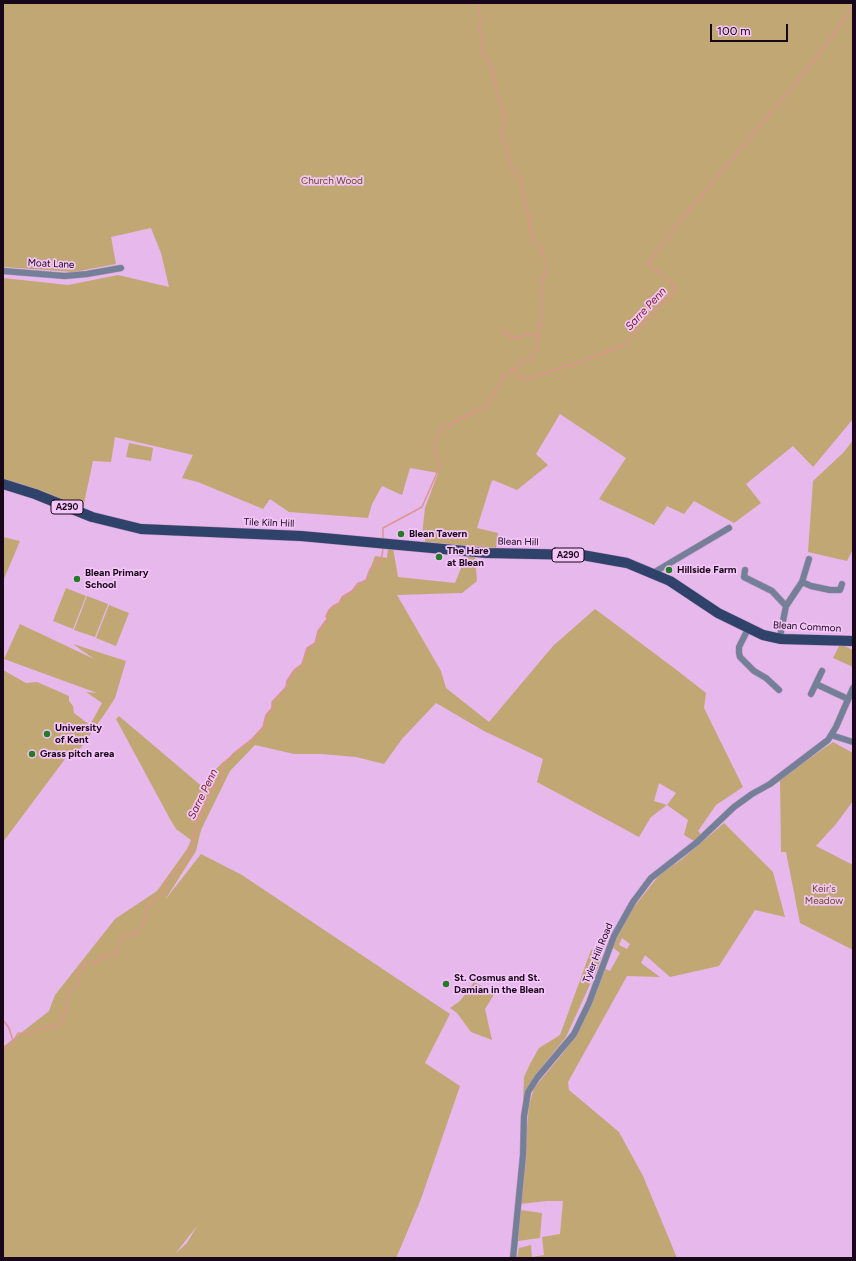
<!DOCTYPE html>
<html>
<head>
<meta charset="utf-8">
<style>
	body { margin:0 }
	#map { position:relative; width:856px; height:1261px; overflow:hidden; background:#e7b8eb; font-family:Figtree,sans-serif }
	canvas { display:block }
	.frame { position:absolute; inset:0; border:4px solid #170718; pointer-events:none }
	.scale { position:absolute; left:710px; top:24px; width:78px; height:18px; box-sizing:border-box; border:2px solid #170718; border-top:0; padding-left:5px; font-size:12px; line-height:14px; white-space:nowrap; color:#170718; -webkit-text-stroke:3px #f4c5f8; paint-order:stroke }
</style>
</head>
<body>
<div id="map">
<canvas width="856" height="1261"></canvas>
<div class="frame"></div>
<div class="scale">100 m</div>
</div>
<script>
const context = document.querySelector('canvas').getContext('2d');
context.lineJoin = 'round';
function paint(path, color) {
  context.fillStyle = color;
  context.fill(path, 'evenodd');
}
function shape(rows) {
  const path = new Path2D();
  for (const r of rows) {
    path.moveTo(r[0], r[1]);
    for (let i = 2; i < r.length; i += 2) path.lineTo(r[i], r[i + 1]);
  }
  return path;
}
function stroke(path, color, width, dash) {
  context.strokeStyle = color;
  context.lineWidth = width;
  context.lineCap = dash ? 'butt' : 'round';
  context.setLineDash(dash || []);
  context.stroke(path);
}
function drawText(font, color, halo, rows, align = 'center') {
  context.font = font + ' Figtree,sans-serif';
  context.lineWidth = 3.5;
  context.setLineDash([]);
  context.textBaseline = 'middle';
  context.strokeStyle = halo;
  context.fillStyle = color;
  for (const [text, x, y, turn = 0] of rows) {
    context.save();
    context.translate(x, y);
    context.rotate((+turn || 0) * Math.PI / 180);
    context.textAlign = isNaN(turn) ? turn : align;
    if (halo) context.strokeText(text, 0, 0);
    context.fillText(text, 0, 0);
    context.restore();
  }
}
paint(shape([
	[3,3,853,3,853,419,813,467,793,446,746,484,761,503,734,523,694,501,684,514,667,506,654,525,599,499,626,458,560,414,536,454,548,465,517,490,493,480,491,483,477,528,498,533,496,548,425,542,425,536,422,535,425,508,438,473,410,468,402,495,382,486,372,504,368,518,289,512,270,499,263,509,198,482,182,478,193,455,115,437,111,462,93,461,83,508,3,483,3,278,68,285,118,275,169,287,161,253,151,228,111,237,116,264,74,272,3,267],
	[853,440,853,549,847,561,808,552,813,481,844,452],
	[129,443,153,448,151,461,126,457],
	[3,537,20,541,3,581],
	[388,548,393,548,398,577,455,583,466,556,475,556,477,581,462,593,397,595,441,671,446,688,489,722,553,646,595,609,674,668,706,693,704,708,743,787,716,805,698,831,701,834,694,841,684,835,688,820,667,805,651,817,639,837,537,782,543,759,484,731,436,703,402,739,384,764,356,757,322,754,294,754,255,745,230,771,201,830,196,851,165,900,201,854,242,875,450,1014,425,1063,460,1086,421,1199,400,1249,396,1258,3,1258,3,1047,49,1011,55,995,115,919,157,891,187,849,191,840,176,829,170,819,116,719,119,716,205,789,208,777,222,763,252,739,263,727,266,715,272,708,272,702,286,687,287,681,294,670,302,664,307,648,315,643,318,631,327,619,326,616,329,610,333,606,339,603,342,597,352,591,358,583,366,580,375,556,387,558],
	[659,783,676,793,667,805,654,801],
	[197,1226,187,1243,175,1254],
	[66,588,86,596,73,629,53,621],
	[87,596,108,604,95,637,74,630],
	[109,605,129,613,116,646,96,638],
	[20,624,94,659,73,644,126,661,115,698,106,712,75,756,71,751,3,842,3,670,26,683,37,682,69,696,69,701,73,706,74,713,90,725,102,703,86,692,97,693,4,659],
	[840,644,853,650,853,667,833,658],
	[833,742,853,753,853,801,836,824,816,846,853,865,853,950,800,923,786,852,781,852,780,779],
	[724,823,773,872,785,917,755,910,719,966,670,977,645,955,641,963,660,977,627,976,568,1082,569,1090,619,1132,643,1176,677,1258,517,1258,519,1248,531,1245,532,1257,544,1255,542,1237,560,1234,563,1201,547,1201,520,1204,529,1105,534,1088,563,1053,582,1025,604,968,610,971,620,953,612,947,630,912,660,874,681,860],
	[622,938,630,944,627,949,619,945],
	[605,944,598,967,566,1037,535,1076,523,1103,524,1077,530,1064,539,1048,560,1035,591,950],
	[474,982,495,993,485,1009,492,1040,471,1032,457,1013,450,1008,460,1001],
	[520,1210,542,1213,540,1238,518,1241]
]), '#c1a773');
stroke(shape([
	[501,330,512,337,517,338,525,335,539,336],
	[514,369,524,380,583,361,624,345,676,288,648,263,676,226,809,67,853,8],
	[383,539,383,528,422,507,440,466,432,446,441,429,487,405,506,374,514,369,515,366,521,362,532,358,536,351,538,343,541,318,542,280,546,271,546,263,541,248,534,242,529,227,530,221,524,197,521,188,518,173,509,166,509,157,505,139,500,133,506,119,498,97,493,70,484,55,482,49,483,43,479,28,481,23,478,3],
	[3,1020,9,1028,13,1041],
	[3,1052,14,1040,18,1033,28,1034,41,1028,60,1025,66,1009,69,989,79,982,79,973,85,964,86,962,93,963,104,956,115,956,117,952,118,943,123,937,135,933,141,928,146,915,145,908,164,892,168,880,182,865,192,849,193,832,196,823,207,804,209,794,224,775,223,769,224,764,234,753,252,739,263,727,266,715,272,708,272,702,286,687,287,681,294,670,302,664,307,648,315,643,318,631,327,619,326,616,329,610,333,606,339,603,342,597,352,591,358,583,362,582,366,580,370,569,381,561,383,549]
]), '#dc9591', 1.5);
const street = shape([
	[3,271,65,276,87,274,121,268],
	[745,570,744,577,772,591,786,606],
	[653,573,729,528],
	[802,582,811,586,830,590,840,590,842,584],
	[748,629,739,647,739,653,740,657,754,671,766,678,779,690],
	[781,639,781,631,786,606,802,582,809,559],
	[816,684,848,699],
	[811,694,822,671],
	[831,735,853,742],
	[513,1258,523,1155,524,1116,528,1092,537,1078,574,1034,589,1003,614,936,633,902,651,878,696,843,734,807,752,794,770,784,828,740,836,727,853,688]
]);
const primary = shape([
	[3,484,35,494,92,517,141,529,301,536,487,553,582,555,627,563,670,581,718,613,763,635,781,639,853,641]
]);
stroke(street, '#c298c5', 7);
stroke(primary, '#c298c5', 11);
stroke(street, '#748098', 6);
stroke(primary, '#2f426a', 10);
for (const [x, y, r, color] of [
	[401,534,4,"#257b28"],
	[439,557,4,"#257b28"],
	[669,570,4,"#257b28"],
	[77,579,4,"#257b28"],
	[47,734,4,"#257b28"],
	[32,754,4,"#257b28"],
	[446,984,4,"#257b28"]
]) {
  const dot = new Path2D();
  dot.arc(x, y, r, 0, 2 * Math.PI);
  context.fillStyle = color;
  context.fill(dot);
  stroke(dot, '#f4c5f8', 1.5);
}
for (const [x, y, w] of [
	[67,507,32],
	[568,555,32]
]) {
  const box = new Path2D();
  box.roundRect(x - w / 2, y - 7, w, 14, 3);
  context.fillStyle = '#f4c5f8';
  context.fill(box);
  stroke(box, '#170718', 1);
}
drawText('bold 9px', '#170718', null, [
	["A290",67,507],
	["A290",568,555]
]);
drawText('10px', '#634d1f', '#f4c5f8', [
	["Church Wood",332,181],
	["Keir's",824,889],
	["Meadow",824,901]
]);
drawText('10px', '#170718', '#f4c5f8', [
	["Moat Lane",51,264,3],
	["Tile Kiln Hill",269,523,2],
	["Blean Hill",518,542,1],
	["Blean Common",807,627,3],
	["Tyler Hill Road",598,953,-68]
]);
drawText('bold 10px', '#170718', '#f4c5f8', [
	["Blean Tavern",409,534],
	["The Hare",447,551],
	["at Blean",447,563],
	["Hillside Farm",677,570],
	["Blean Primary",85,573],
	["School",85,585],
	["University",55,728],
	["of Kent",55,740],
	["Grass pitch area",40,754],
	["St. Cosmus and St.",454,978],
	["Damian in the Blean",454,990]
], 'left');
drawText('italic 11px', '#701d1f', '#f4c5f8', [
	["Sarre Penn",646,309,-47],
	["Sarre Penn",203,794,-64]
]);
</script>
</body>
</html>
